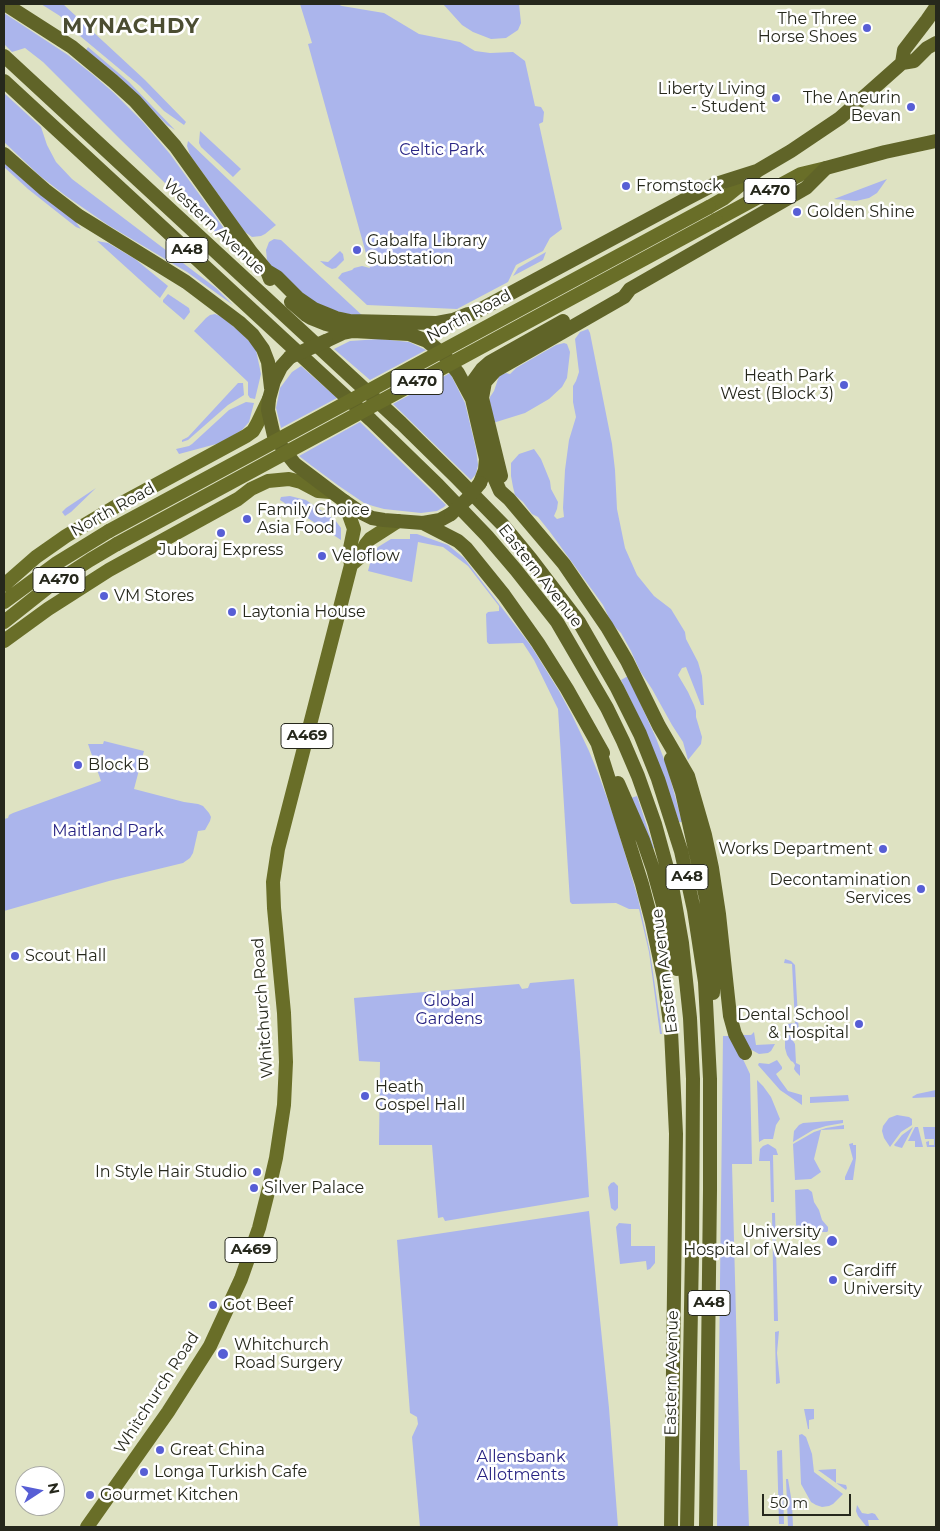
<!DOCTYPE html>
<html>
<head>
<meta charset="utf-8">
<style>
	body { margin:0 }
	#map { position:relative; width:940px; height:1531px; overflow:hidden; background:#dee2c2; font-family:Montserrat,sans-serif }
	canvas { display:block }
	.frame { position:absolute; inset:0; border:5px solid #26281c; pointer-events:none }
	.north { position:absolute; left:15px; top:1466px; width:50px; height:50px; box-sizing:border-box; background:#fff; border:1px solid #a8a9a4; border-radius:50%; rotate:79deg; font-size:14px; font-weight:700; line-height:20px; text-align:center; color:#26281c }
	.north::after { content:''; display:block; margin:auto; width:18px; height:22px; background:#575ed5; clip-path:polygon(50% 0,100% 100%,50% 72%,0 100%) }
	.scale { position:absolute; left:762px; top:1494px; width:89px; height:22px; box-sizing:border-box; border:2px solid #26281c; border-top:0; padding-left:6px; font-size:15px; line-height:18px; white-space:nowrap; color:#26281c; -webkit-text-stroke:4px #fff; paint-order:stroke }
</style>
</head>
<body>
<div id="map">
<canvas width="940" height="1531"></canvas>
<div class="frame"></div>
<div class="north">N</div>
<div class="scale">50 m</div>
</div>
<script>
const context = document.querySelector('canvas').getContext('2d');
context.lineJoin = 'round';
function paint(path, color) {
  context.fillStyle = color;
  context.fill(path, 'evenodd');
}
function shape(rows) {
  const path = new Path2D();
  for (const r of rows) {
    path.moveTo(r[0], r[1]);
    for (let i = 2; i < r.length; i += 2) path.lineTo(r[i], r[i + 1]);
  }
  return path;
}
function stroke(path, color, width, dash) {
  context.strokeStyle = color;
  context.lineWidth = width;
  context.lineCap = dash ? 'butt' : 'round';
  context.setLineDash(dash || []);
  context.stroke(path);
}
function drawText(font, color, halo, rows, align = 'center') {
  context.font = font + ' Montserrat,sans-serif';
  context.lineWidth = 5;
  context.setLineDash([]);
  context.textBaseline = 'middle';
  context.strokeStyle = halo;
  context.fillStyle = color;
  for (const [text, x, y, turn = 0] of rows) {
    context.save();
    context.translate(x, y);
    context.rotate((+turn || 0) * Math.PI / 180);
    context.textAlign = isNaN(turn) ? turn : align;
    if (halo) context.strokeText(text, 0, 0);
    context.fillText(text, 0, 0);
    context.restore();
  }
}
paint(shape([
	[41,4,63,4,145,80,186,122,184,125,164,111,140,86,74,31,60,16],
	[300,4,337,4,342,6,384,13,419,34,460,42,475,51,490,53,513,52,525,61,535,106,541,107,544,112,543,122,539,124,562,229,550,238,543,251,516,265,508,282,457,309,367,305,338,278,342,273,352,270,354,268,362,266,370,268,308,44,312,43],
	[443,4,519,4,521,23,518,30,506,38,491,39,473,32,462,25],
	[4,13,68,55,92,74,114,93,143,122,170,154,244,256,257,273,120,139,43,62,25,48,12,52,4,44],
	[88,47,129,82,175,130,167,125,118,76,86,50],
	[4,93,41,127,47,145,56,162,72,179,216,288,233,305,187,272,108,225,66,196,40,176,4,142],
	[200,131,241,169,233,177,201,147,199,143],
	[188,141,276,225,265,234,261,236,252,237,245,232,190,155,187,146],
	[4,162,29,185,75,221,81,229,76,227,28,189,4,167],
	[887,179,877,193,869,198,856,201,834,199],
	[274,239,281,240,364,317,321,309,271,266,267,260,266,250,269,242],
	[97,241,108,243,135,259,168,286,160,298],
	[340,251,343,254,344,260,336,268,332,269,326,266,320,261,328,262],
	[546,252,543,260,513,276,518,268],
	[168,294,189,308,190,312,184,320,163,302,163,300],
	[215,314,222,317,239,331,251,343,256,350,261,374,255,399,250,398,248,395,248,382,194,331,206,318,210,315],
	[588,329,590,333,612,444,615,470,617,509,625,548,637,575,654,596,671,609,685,632,686,639,698,662,702,676,704,705,701,705,686,667,682,668,678,675,688,692,694,705,696,711,696,717,702,737,701,744,688,760,683,742,672,725,652,689,640,671,631,651,621,633,612,624,603,605,550,532,538,517,532,514,523,502,515,495,513,487,511,476,511,463,519,454,534,449,541,459,550,481,551,489,558,502,557,509,554,516,557,519,564,517,563,508,565,470,569,440,576,417,573,402,573,386,576,381,579,372,575,339,580,332],
	[380,339,409,342,426,350,370,380,334,349,350,341],
	[564,343,567,344,570,352,567,378,562,387,549,399,525,413,493,423,489,408,490,397,494,391,499,376,506,373,510,374,516,368,556,345],
	[301,366,337,398,281,428,276,408,280,388,292,372],
	[450,373,465,403,476,449,478,465,476,474,471,480,393,404],
	[238,383,243,383,244,395,228,405,188,440,182,442,182,440,188,437],
	[246,402,254,403,249,422,242,430,220,443,179,454,176,449,189,446,192,444,229,410],
	[360,422,446,505,444,507,437,511,421,513,384,509,373,506,364,503,339,486,312,466,299,456],
	[96,488,71,512,65,516,62,512,66,508],
	[290,496,306,500,335,520,341,528,341,540,280,500,281,497],
	[410,534,417,534,448,545,464,558,531,646,559,691,572,715,589,751,598,773,615,820,638,898,650,952,662,1034,660,1034,649,952,639,909,629,909,616,903,572,904,570,902,558,709,534,660,523,643,489,644,487,642,486,614,488,612,499,611,499,606,468,566,443,547,418,542,412,582,368,571,372,556,378,547,391,539,410,539],
	[628,676,656,738,668,770,682,822,679,822,662,772,636,711,621,680],
	[104,741,144,751,134,789,184,802,198,804,203,806,209,813,211,817,210,821,205,830,198,831,193,853,190,858,183,863,109,881,4,911,4,819,8,818,9,815,13,813,101,781,88,744,103,744],
	[637,796,654,848,651,849,631,798],
	[785,959,791,961,795,965,799,1034,797,1035,796,1038,787,1024,795,1023,792,964,784,963],
	[574,979,580,1052,589,1197,445,1221,443,1217,438,1218,432,1145,379,1145,380,1062,359,1061,354,998,519,984,522,989,528,988,530,983],
	[785,1028,795,1044,796,1063,800,1065,800,1076,796,1072,794,1069,795,1065,793,1062,791,1061,787,1055,785,1048],
	[754,1032,756,1045,775,1044,771,1051,768,1053,759,1054,750,1049,742,1035,751,1035],
	[723,1036,732,1036,750,1074,752,1164,732,1164,740,1470,747,1470,749,1527,717,1527],
	[777,1060,782,1067,782,1069,776,1074,780,1080,788,1091,802,1095,802,1105,780,1090,758,1065,759,1063,769,1064],
	[757,1080,763,1086,771,1097,780,1119,776,1125,773,1139,764,1139,759,1142],
	[936,1090,936,1097,913,1098,912,1097,917,1094],
	[848,1095,849,1101,810,1103,810,1097],
	[897,1115,909,1117,912,1119,912,1125,901,1132,890,1147,884,1138,882,1131,883,1126,889,1118],
	[843,1120,843,1123,826,1126,813,1130,793,1142,794,1131,799,1125,803,1123],
	[844,1125,844,1129,821,1130,814,1159,821,1172,811,1179,795,1180,793,1144,814,1132,826,1128],
	[913,1127,902,1148,895,1146,894,1145,902,1135],
	[915,1127,918,1127,923,1147,915,1147,915,1141,908,1141],
	[923,1127,936,1127,936,1147,927,1147,926,1142,929,1141,929,1145,934,1145,934,1139,925,1139],
	[853,1143,853,1145,856,1145,856,1158,853,1180,845,1180,845,1177,853,1159,849,1144],
	[768,1144,776,1149,778,1155,773,1155,774,1202,771,1202,770,1161,759,1161,760,1149,763,1146],
	[614,1182,618,1186,618,1208,615,1211,611,1208,608,1187,611,1183],
	[808,1189,812,1192,814,1202,819,1210,822,1220,828,1227,828,1231,827,1232,806,1232,799,1229,796,1225,795,1190],
	[589,1211,609,1408,618,1527,420,1527,412,1437,418,1424,417,1417,410,1413,397,1240],
	[772,1213,775,1213,778,1321,774,1321],
	[619,1223,631,1224,631,1246,655,1246,655,1263,650,1269,647,1270,646,1261,620,1264,616,1227],
	[779,1331,777,1353,780,1383,776,1384,775,1332],
	[804,1409,814,1409,814,1419,809,1420,809,1429,808,1429],
	[802,1434,806,1437,812,1454,814,1472,843,1494,833,1504,829,1506,822,1507,816,1505,811,1502,801,1484,799,1435],
	[782,1450,784,1524,779,1524,777,1451],
	[836,1469,836,1483,846,1485,847,1488,846,1490,818,1470],
	[786,1479,788,1479,792,1503,793,1527,788,1527],
	[857,1505,862,1513,868,1514,872,1513,875,1514,879,1520,868,1520,869,1526,866,1526,858,1516,856,1511]
]), '#abb5ec');
stroke(shape([
	[709,207,723,199,756,172],
	[716,220,801,174,826,168],
	[351,565,359,558,366,544,370,539,398,521],
	[4,585,36,557,66,536,113,508,246,436,253,431,257,424,269,399],
	[4,602,57,563,109,531],
	[4,622,47,588,90,560,117,544],
	[4,641,48,609,109,570,238,499,251,489,268,481,289,479,301,482,318,491,330,492],
	[87,1527,168,1412,210,1346,241,1279,259,1228,270,1184,276,1158,284,1105,286,1062,284,1013,274,908,273,882,278,849,351,565,349,553,354,529,344,501]
]), '#696e28', 14);
stroke(shape([
	[5,4,72,47,113,81,135,101,175,146,251,252,267,271,270,279],
	[4,56,401,423,456,477,503,525,531,559,579,622,617,688,640,734,658,779,681,851,694,910,705,982,710,1079,710,1190,706,1527],
	[902,63,904,50,927,20,936,7],
	[4,81,371,420,438,485,487,536,516,570,557,622,607,708,623,741,638,776,655,824,672,886,682,943,690,1018,693,1079,692,1253,687,1527],
	[4,154,45,190,79,216,186,282,239,322,253,335,263,349,268,362,271,388],
	[267,271,277,277,298,298,314,309,336,318,350,321,437,323,453,320,468,314,472,314,688,198,713,185,757,171,791,151,840,118,902,63,914,61,927,48,936,43],
	[291,302,306,315,311,318,326,324,353,331],
	[326,341,343,333,353,331,409,334,427,341,444,355,458,373,472,399,486,459,485,470,480,483],
	[290,357,281,367,274,381,269,399,268,410,274,436,287,454,295,464,344,501,360,512,372,518,384,520,423,523,440,520,451,514],
	[472,398,474,380,482,369,490,362,563,321],
	[486,459,500,491,509,499,564,564,607,627,627,661,659,726,688,776,705,835,712,868,719,914,730,1016,735,1034,745,1053],
	[501,476,482,398,485,382,495,371,624,297,630,289,806,188,826,168,885,152,936,141],
	[423,523,458,541,466,548,504,595,538,643,567,689,603,753],
	[598,745,642,884,652,922,664,979,671,1031,676,1134,671,1527],
	[671,759,682,792,706,898,713,944,713,993],
	[618,783,643,840,653,869,668,923,677,969]
]), '#606428', 14);
stroke(shape([
	[109,531,709,207],
	[117,544,716,220]
]), '#696e28', 14);
stroke(shape([
	[290,357,326,341],
	[451,514,467,499,480,483]
]), '#606428', 14);
for (const [x, y, r, color] of [
	[867,28,5,"#575ed5"],
	[776,98,5,"#575ed5"],
	[911,107,5,"#575ed5"],
	[626,186,5,"#575ed5"],
	[797,212,5,"#575ed5"],
	[357,250,5,"#575ed5"],
	[844,385,5,"#575ed5"],
	[247,519,5,"#575ed5"],
	[221,533,5,"#575ed5"],
	[322,556,5,"#575ed5"],
	[104,596,5,"#575ed5"],
	[232,612,5,"#575ed5"],
	[78,765,5,"#575ed5"],
	[883,849,5,"#575ed5"],
	[921,889,5,"#575ed5"],
	[15,956,5,"#575ed5"],
	[859,1024,5,"#575ed5"],
	[365,1096,5,"#575ed5"],
	[257,1172,5,"#575ed5"],
	[254,1188,5,"#575ed5"],
	[832,1241,6,"#575ed5"],
	[833,1280,5,"#575ed5"],
	[213,1305,5,"#575ed5"],
	[223,1354,6,"#575ed5"],
	[160,1450,5,"#575ed5"],
	[144,1472,5,"#575ed5"],
	[90,1495,5,"#575ed5"]
]) {
  const dot = new Path2D();
  dot.arc(x, y, r, 0, 2 * Math.PI);
  context.fillStyle = color;
  context.fill(dot);
  stroke(dot, '#fff', 2);
}
for (const [x, y, w] of [
	[770,191,52],
	[187,250,42],
	[417,382,52],
	[59,580,52],
	[307,736,52],
	[687,877,42],
	[251,1250,52],
	[709,1303,42]
]) {
  const box = new Path2D();
  box.roundRect(x - w / 2, y - 12.5, w, 25, 4);
  context.fillStyle = '#fff';
  context.fill(box);
  stroke(box, '#26281c', 1);
}
drawText('bold 15px', '#26281c', null, [
	["A470",770,191],
	["A48",187,250],
	["A470",417,382],
	["A470",59,580],
	["A469",307,736],
	["A48",687,877],
	["A469",251,1250],
	["A48",709,1303]
]);
drawText('16px', '#26281c', '#fff', [
	["The Three",857,19,"right"],
	["Horse Shoes",857,37,"right"],
	["Liberty Living",766,89,"right"],
	["- Student",766,107,"right"],
	["The Aneurin",901,98,"right"],
	["Bevan",901,116,"right"],
	["Fromstock",636,186],
	["Golden Shine",807,212],
	["Gabalfa Library",367,241],
	["Substation",367,259],
	["Heath Park",834,376,"right"],
	["West (Block 3)",834,394,"right"],
	["Family Choice",257,510],
	["Asia Food",257,528],
	["Juboraj Express",221,550,"center"],
	["Veloflow",332,556],
	["VM Stores",114,596],
	["Laytonia House",242,612],
	["Block B",88,765],
	["Works Department",873,849,"right"],
	["Decontamination",911,880,"right"],
	["Services",911,898,"right"],
	["Scout Hall",25,956],
	["Dental School",849,1015,"right"],
	["& Hospital",849,1033,"right"],
	["Heath",375,1087],
	["Gospel Hall",375,1105],
	["In Style Hair Studio",247,1172,"right"],
	["Silver Palace",264,1188],
	["University",821,1232,"right"],
	["Hospital of Wales",821,1250,"right"],
	["Cardiff",843,1271],
	["University",843,1289],
	["Got Beef",223,1305],
	["Whitchurch",234,1345],
	["Road Surgery",234,1363],
	["Great China",170,1450],
	["Longa Turkish Cafe",154,1472],
	["Gourmet Kitchen",100,1495]
], 'left');
drawText('16px', '#282483', '#fff', [
	["Celtic Park",442,150],
	["Maitland Park",108,831],
	["Global",449,1001],
	["Gardens",449,1019],
	["Allensbank",521,1457],
	["Allotments",521,1475]
]);
drawText('16px', '#26281c', '#fff', [
	["Western Avenue",214,227,43],
	["North Road",469,316,-28],
	["North Road",113,510,-29],
	["Eastern Avenue",540,576,52],
	["Eastern Avenue",665,971,-97],
	["Whitchurch Road",263,1008,-94],
	["Eastern Avenue",672,1373,-89],
	["Whitchurch Road",157,1393,-57]
]);
context.letterSpacing = '1px';
drawText('bold 21px', '#4b4d32', '#fff', [
	["MYNACHDY",131,27]
]);
context.letterSpacing = '0px';
</script>
</body>
</html>
